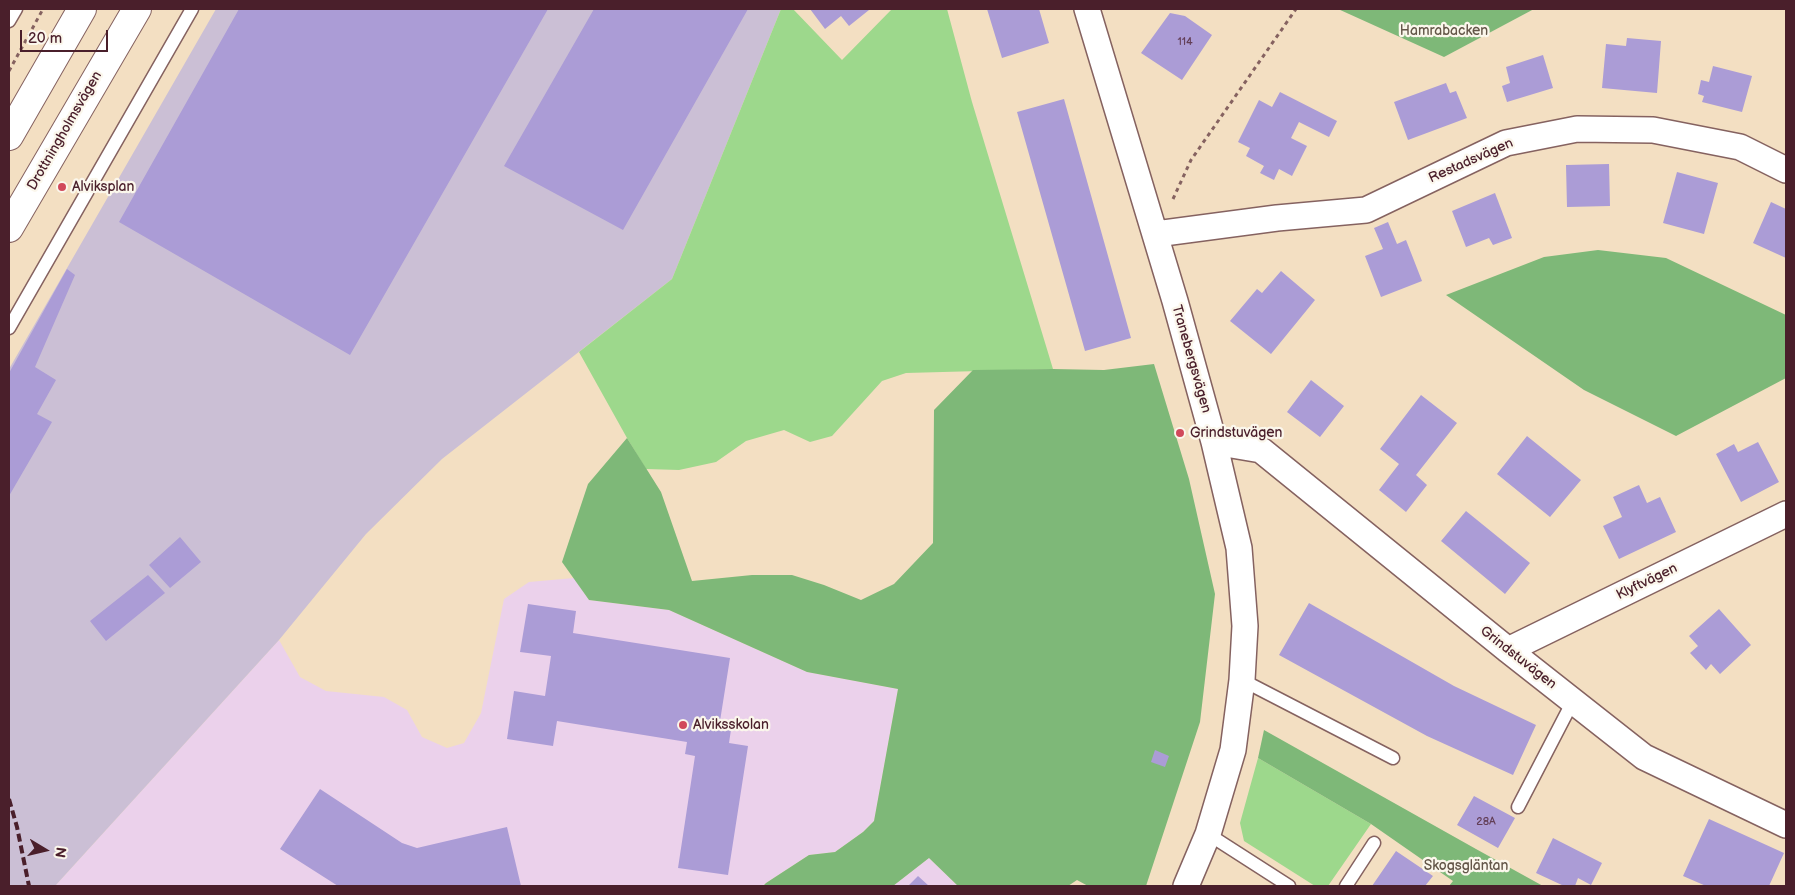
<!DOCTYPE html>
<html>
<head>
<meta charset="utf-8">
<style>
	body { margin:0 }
	#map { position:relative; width:1795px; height:895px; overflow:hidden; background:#f3dfc2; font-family:"Balsamiq Sans",sans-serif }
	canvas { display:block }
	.frame { position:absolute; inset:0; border:10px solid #4a1f2b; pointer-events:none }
	.north { position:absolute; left:20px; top:825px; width:50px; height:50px; -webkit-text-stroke:4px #fbf7ec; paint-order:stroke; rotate:99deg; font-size:14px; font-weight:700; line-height:20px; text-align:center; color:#4a1f2b }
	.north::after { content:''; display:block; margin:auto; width:18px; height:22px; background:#4a1f2b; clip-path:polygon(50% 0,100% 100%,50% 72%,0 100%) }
	.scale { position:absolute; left:20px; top:30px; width:88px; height:22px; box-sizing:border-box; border:2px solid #4a1f2b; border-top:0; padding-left:6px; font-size:15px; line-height:18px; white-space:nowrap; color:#4a1f2b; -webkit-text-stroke:4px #fbf7ec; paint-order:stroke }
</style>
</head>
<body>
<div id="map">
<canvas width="1795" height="895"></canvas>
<div class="frame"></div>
<div class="north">N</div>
<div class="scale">20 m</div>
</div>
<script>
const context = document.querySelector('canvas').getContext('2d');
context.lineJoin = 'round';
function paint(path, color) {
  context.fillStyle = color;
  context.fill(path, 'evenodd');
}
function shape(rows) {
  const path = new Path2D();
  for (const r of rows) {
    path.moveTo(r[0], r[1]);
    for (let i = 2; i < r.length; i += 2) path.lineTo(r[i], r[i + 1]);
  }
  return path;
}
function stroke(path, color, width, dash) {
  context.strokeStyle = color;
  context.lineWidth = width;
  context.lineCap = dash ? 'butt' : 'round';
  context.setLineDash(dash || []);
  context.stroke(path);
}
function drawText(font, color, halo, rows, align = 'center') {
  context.font = font + ' "Balsamiq Sans",sans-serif';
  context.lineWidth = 4.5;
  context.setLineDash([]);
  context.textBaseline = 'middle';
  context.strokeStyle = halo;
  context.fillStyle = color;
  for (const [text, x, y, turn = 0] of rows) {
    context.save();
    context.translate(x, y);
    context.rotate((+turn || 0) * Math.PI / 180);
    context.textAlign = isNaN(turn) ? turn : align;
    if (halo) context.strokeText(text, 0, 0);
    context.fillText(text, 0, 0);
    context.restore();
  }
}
paint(shape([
	[574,578,589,600,669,610,807,672,898,689,874,821,863,832,835,852,809,855,766,883,763,886,55,886,279,640,300,677,326,691,384,697,407,710,422,737,447,748,464,743,481,713,504,599,529,582],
	[929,858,958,886,893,886]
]), '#ebd1eb');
paint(shape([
	[216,9,781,9,672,279,442,459,366,534,279,640,55,886,9,886,9,369]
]), '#cbbfd5');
paint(shape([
	[781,9,793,9,842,60,892,9,947,9,972,102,1053,369,906,373,882,381,832,436,810,442,784,430,746,441,716,462,679,470,646,469,627,438,579,352,672,279],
	[1258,758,1371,824,1328,886,1315,886,1244,841,1240,823]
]), '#9dd88c');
paint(shape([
	[1338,9,1534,9,1444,57],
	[1598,250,1666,258,1786,315,1786,378,1676,436,1584,390,1446,295,1544,257],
	[1154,364,1189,479,1215,594,1200,722,1146,886,1088,886,1077,880,1068,886,958,886,929,858,893,886,763,886,766,883,809,855,835,852,863,832,874,821,898,689,807,672,669,610,589,600,562,562,588,484,627,438,661,492,692,581,752,575,792,575,824,585,861,600,894,584,933,543,934,410,973,370,1053,369,1104,370],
	[1264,730,1476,849,1543,886,1449,886,1453,881,1371,824,1258,758]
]), '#7eb878');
paint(shape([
	[239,9,548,9,350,355,119,222],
	[594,9,748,9,623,230,504,166],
	[810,9,868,9,869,10,849,26,841,16,825,29],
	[987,9,1039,9,1049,43,1002,58],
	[1170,13,1185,16,1212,35,1182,80,1141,53],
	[1627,38,1661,41,1657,93,1602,88,1606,44,1626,46],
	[1543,55,1553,88,1507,102,1502,86,1510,83,1506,67],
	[1713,66,1752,76,1742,112,1702,102,1704,96,1698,94,1701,80,1709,82],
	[1446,83,1450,93,1456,91,1467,118,1408,140,1394,102],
	[1280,92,1337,121,1329,137,1299,122,1291,138,1307,146,1292,176,1279,169,1274,180,1260,173,1264,166,1246,156,1250,148,1238,142,1259,100,1272,107],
	[1064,99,1131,338,1085,351,1017,112],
	[1609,164,1610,206,1567,207,1566,165],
	[1677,172,1718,183,1704,234,1663,223],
	[1495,193,1512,238,1493,245,1489,238,1466,247,1452,211],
	[1771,202,1786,209,1786,258,1753,243],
	[1388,222,1397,244,1406,240,1422,281,1381,297,1365,256,1383,249,1374,228],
	[67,269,75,275,35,367,56,380,37,414,52,422,9,496,9,373],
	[1281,271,1315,300,1271,354,1230,321,1257,289,1262,293],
	[1311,380,1344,406,1320,437,1287,412],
	[1421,395,1457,423,1416,475,1427,485,1406,512,1379,490,1399,464,1380,449],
	[1527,436,1581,480,1550,517,1497,474],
	[1758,442,1779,482,1741,502,1716,454,1734,444,1738,452],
	[1639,485,1647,503,1660,497,1676,532,1619,559,1603,526,1622,517,1613,497],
	[1466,511,1530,563,1505,594,1441,541],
	[180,537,201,562,170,588,149,565],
	[148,575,165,593,106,641,90,621],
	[1309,603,1454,686,1536,725,1513,775,1427,736,1279,655],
	[528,604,576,611,573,633,730,658,720,721,732,723,729,743,748,746,728,875,678,868,695,756,685,754,687,742,557,721,553,746,507,739,514,691,545,696,551,656,520,652],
	[1719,609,1751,645,1720,674,1711,664,1706,670,1690,653,1698,646,1689,636],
	[1155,750,1169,756,1165,767,1151,762],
	[320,789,402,843,417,848,507,827,521,886,338,886,280,849],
	[1474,796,1515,818,1498,848,1457,825],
	[1709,819,1784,853,1769,886,1706,886,1683,876],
	[1553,838,1602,863,1591,885,1578,878,1575,886,1564,886,1536,873],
	[1396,851,1433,876,1425,886,1372,886],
	[918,876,929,886,908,886]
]), '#ab9cd6');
const service = shape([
	[9,21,16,9],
	[9,328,192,9],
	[1242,680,1393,758],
	[1518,807,1573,701],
	[1208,834,1289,886],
	[1346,886,1374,843]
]);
const minor = shape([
	[1087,9,1175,301,1214,442,1239,548,1245,626,1242,680,1233,750,1208,834,1186,886],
	[1156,234,1277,218,1366,210,1506,143,1577,129,1653,130,1740,147,1786,170],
	[1214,442,1261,450,1508,650,1644,757,1786,825],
	[1508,650,1786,514]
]);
const primary = shape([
	[9,136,82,9],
	[9,228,137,9]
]);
stroke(service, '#856260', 15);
stroke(minor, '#856260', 28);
stroke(primary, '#856260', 30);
stroke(shape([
	[9,71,43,9],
	[1173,199,1191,160,1296,9]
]), '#856260', 3, [4, 4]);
stroke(service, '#fff', 12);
stroke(minor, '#fff', 25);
stroke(primary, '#fff', 28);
stroke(shape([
	[9,799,17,827,29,886]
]), '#4a1f2b', 4, [8, 4]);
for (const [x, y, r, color] of [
	[62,187,5,"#d1495b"],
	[1180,433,5,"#d1495b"],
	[683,725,5,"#d1495b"]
]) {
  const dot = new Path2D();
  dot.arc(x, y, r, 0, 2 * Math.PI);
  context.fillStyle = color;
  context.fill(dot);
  stroke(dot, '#fbf7ec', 2);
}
drawText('11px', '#623e56', null, [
	["114",1185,42],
	["28A",1486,822]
]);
drawText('14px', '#635648', '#fbf7ec', [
	["Hamrabacken",1444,31],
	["Skogsgläntan",1466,866]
]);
drawText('14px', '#4a1f2b', '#fbf7ec', [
	["Drottningholmsvägen",65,131,-60],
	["Restadsvägen",1471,161,-24],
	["Tranebergsvägen",1191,359,74],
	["Klyftvägen",1647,582,-26],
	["Grindstuvägen",1518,658,38]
]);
drawText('14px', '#4a1f2b', '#fbf7ec', [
	["Alviksplan",72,187],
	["Grindstuvägen",1190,433],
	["Alviksskolan",693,725]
], 'left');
</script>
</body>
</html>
